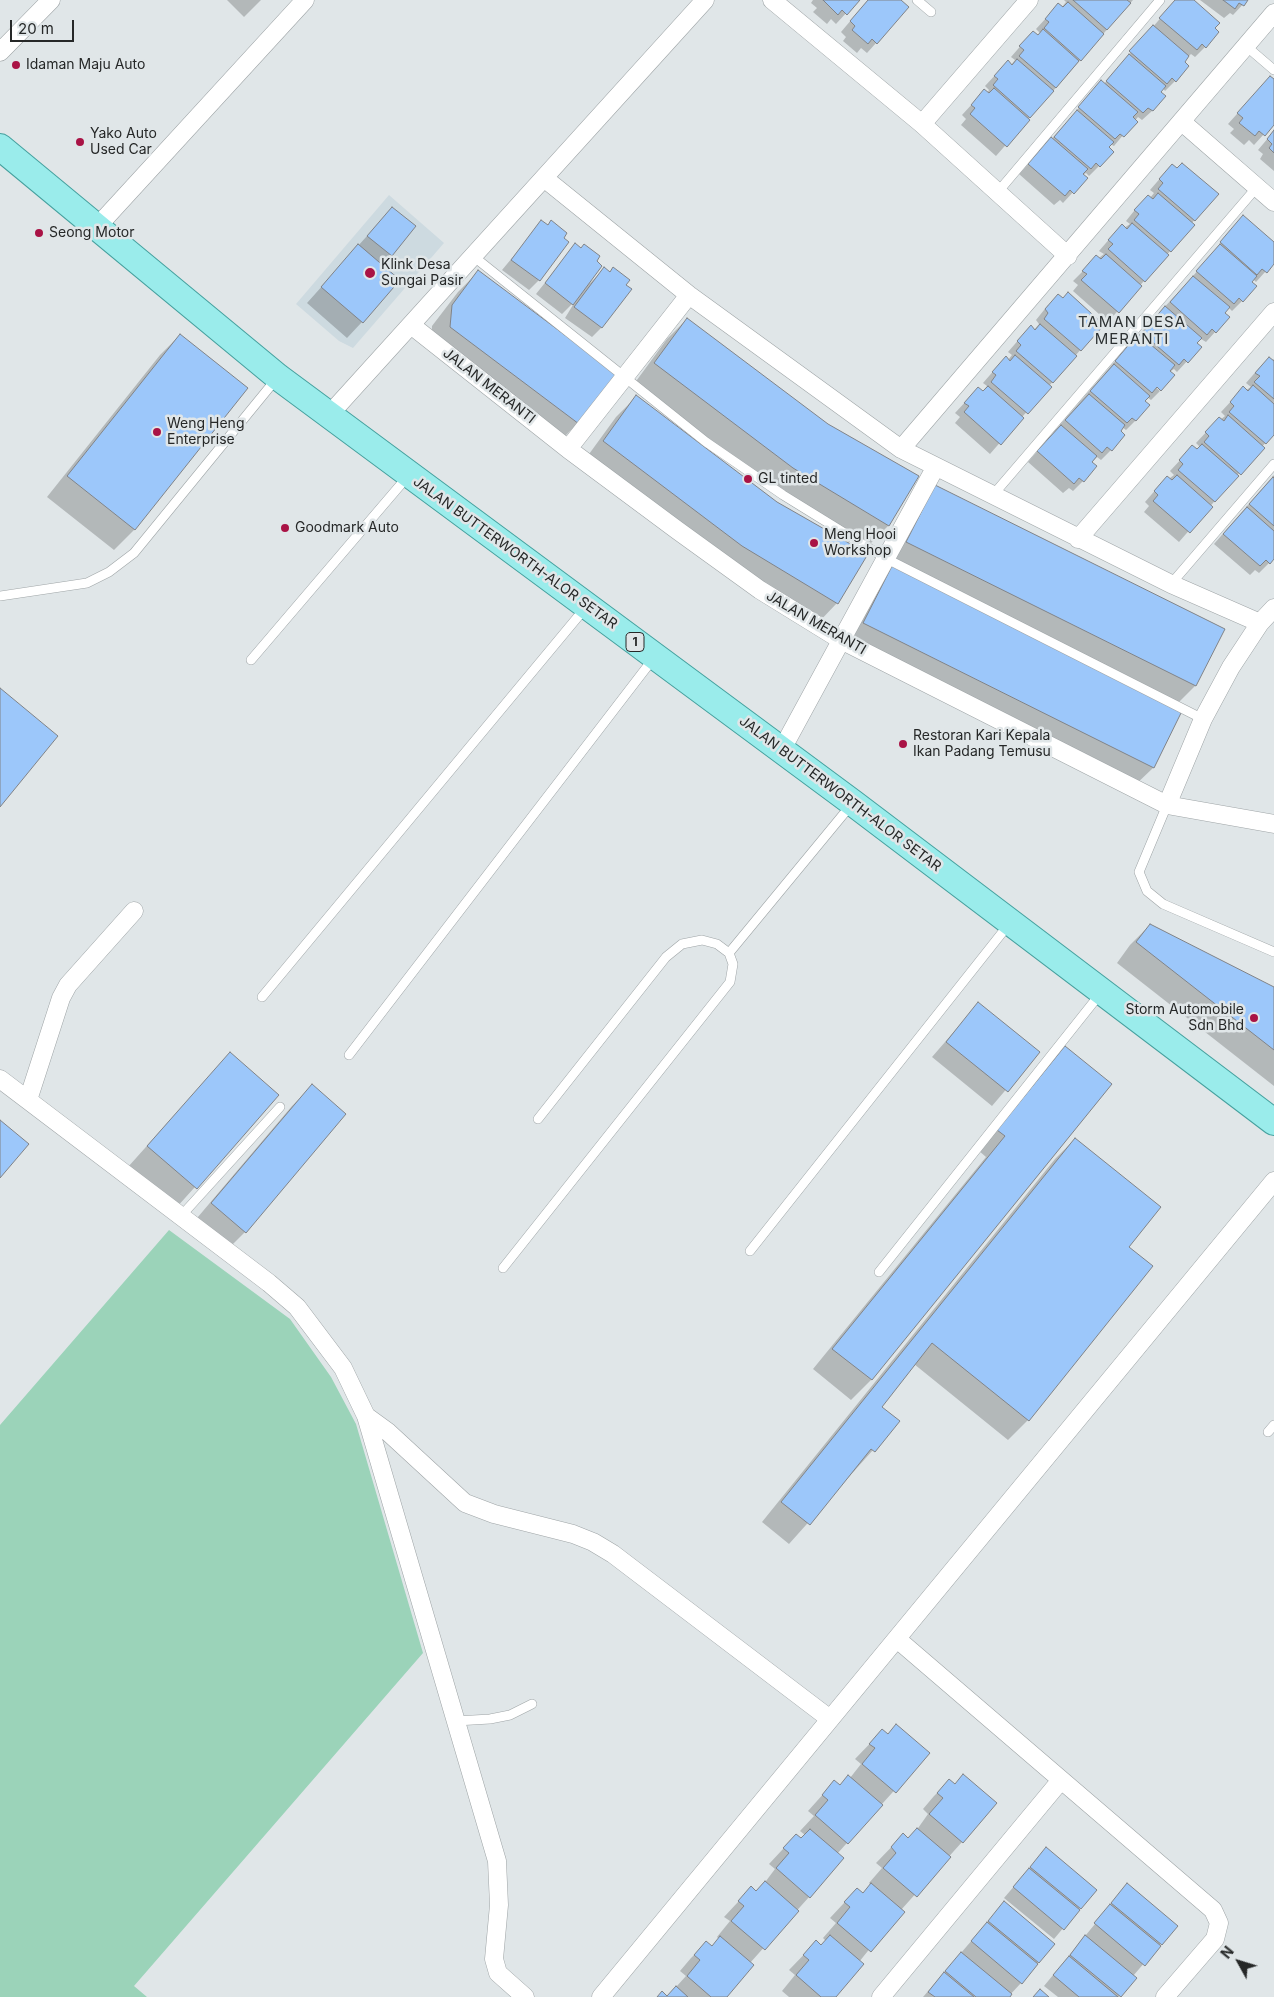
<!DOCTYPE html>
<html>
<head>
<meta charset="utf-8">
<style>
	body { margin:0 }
	#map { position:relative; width:1274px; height:1997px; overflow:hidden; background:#e0e6e8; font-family:Inter,sans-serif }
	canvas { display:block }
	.north { position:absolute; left:1214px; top:1937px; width:50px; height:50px; -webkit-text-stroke:4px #e0e6e8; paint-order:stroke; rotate:309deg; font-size:14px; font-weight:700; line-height:20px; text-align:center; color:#262828 }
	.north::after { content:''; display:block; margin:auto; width:18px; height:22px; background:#262828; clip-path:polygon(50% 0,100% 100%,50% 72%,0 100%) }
	.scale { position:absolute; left:10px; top:20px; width:64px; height:22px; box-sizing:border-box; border:2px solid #262828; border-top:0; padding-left:6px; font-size:15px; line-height:18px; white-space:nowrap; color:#262828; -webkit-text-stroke:4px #e0e6e8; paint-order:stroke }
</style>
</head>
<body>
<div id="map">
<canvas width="1274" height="1997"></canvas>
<div class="north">N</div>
<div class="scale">20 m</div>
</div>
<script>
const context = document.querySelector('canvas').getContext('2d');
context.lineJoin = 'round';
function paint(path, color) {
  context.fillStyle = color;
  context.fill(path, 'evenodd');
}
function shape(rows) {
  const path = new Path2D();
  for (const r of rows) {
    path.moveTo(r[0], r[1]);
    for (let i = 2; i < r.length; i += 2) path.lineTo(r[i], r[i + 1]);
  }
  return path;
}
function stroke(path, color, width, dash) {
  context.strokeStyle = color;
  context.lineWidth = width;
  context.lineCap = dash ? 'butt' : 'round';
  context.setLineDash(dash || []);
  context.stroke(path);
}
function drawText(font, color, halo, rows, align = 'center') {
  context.font = font + ' Inter,sans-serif';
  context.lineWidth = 5;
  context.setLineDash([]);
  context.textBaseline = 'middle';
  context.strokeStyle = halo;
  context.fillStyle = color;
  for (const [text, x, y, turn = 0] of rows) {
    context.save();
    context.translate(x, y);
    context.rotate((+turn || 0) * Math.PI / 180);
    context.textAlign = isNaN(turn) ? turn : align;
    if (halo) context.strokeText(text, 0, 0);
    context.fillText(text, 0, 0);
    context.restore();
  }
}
paint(shape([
	[389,195,444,243,353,348,339,341,296,304]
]), '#cddae0');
paint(shape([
	[169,1230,290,1319,331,1377,356,1424,423,1653,134,1986,147,1997,0,1997,0,1425]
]), '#9bd3b9');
paint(shape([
	[227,0,261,0,244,17],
	[813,0,858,0,836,24,831,19,827,24,813,12,817,8,811,3],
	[868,0,899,0,876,43,867,53,861,48,857,53,843,41,846,37,841,32],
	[1064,0,1133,0,996,156,961,125,966,119,962,115,984,91,987,93,989,90,985,86,998,72,1011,65,1015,60,1011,57,1024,42,1037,36,1040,33,1036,29,1058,5,1061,8,1066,2],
	[1176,0,1192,0,1205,47,1195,57,1191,54,1186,59,1175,81,1165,91,1163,88,1160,92,1164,96,1152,111,1142,120,1138,117,1114,146,1110,144,1107,147,1112,152,1099,166,1089,176,1086,173,1083,175,1086,178,1063,203,1060,200,1054,205,1019,174,1070,119,1091,92,1104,84],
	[1200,0,1247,0,1233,15,1230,13,1224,18],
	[1270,77,1274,81,1274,123,1254,145,1249,140,1244,145,1230,133,1234,129,1228,124],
	[1274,131,1274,171,1260,159,1263,154,1258,150],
	[1163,175,1217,194,1191,224,1193,225,1108,322,1073,291,1078,285,1073,281,1087,267,1104,254,1099,251,1112,236,1130,224,1126,221,1138,206,1150,198,1154,193,1150,190],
	[392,208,414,226,381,265,362,322,347,338,307,303],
	[542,222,547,226,551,222,539,280,529,290,502,270],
	[1234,227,1274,244,1274,262,1256,282,1253,279,1242,301,1232,311,1228,307,1215,332,1206,342,1201,339,1196,344,1200,347,1177,372,1174,369,1152,384,1160,391,1151,400,1147,397,1143,401,1136,420,1126,430,1122,427,1111,450,1101,460,1097,457,1091,463,1083,481,1073,491,1069,488,1063,493,1028,462,1129,345,1188,282],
	[575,245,590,283,604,269,601,328,592,337,565,318,576,300,562,314,536,294],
	[478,272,578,423,558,443,431,347,432,326,458,292],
	[1048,305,1102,325,990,454,955,423,960,417,955,413,968,399,982,392,987,386,983,383,996,368,1008,360,1012,355,1008,352,1021,337,1034,330,1039,324,1036,320],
	[687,319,828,425,917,476,888,526,868,546,773,488,634,384,667,339],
	[180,335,246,388,134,530,114,550,47,497,160,355],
	[1274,359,1274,433,1179,542,1144,512,1149,506,1145,502,1158,487,1174,475,1170,471,1183,457,1200,447,1196,443,1209,429,1225,416,1221,412,1234,398,1251,387,1246,383,1259,368],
	[636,397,776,503,866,554,837,603,817,624,584,461,616,417],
	[1274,475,1274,558,1259,573,1255,570,1250,575,1214,544],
	[935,486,1223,630,1195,686,1175,706,887,562],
	[892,568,1180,712,1153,768,1132,788,844,644,872,588],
	[1150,925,1274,988,1274,1086,1117,963,1130,945],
	[978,1004,1038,1052,992,1106,932,1057],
	[1065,1048,1111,1085,871,1380,851,1400,813,1369,986,1157,978,1150,1045,1068],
	[230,1053,278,1095,176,1208,128,1167],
	[312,1086,245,1232,225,1252,192,1224,292,1106],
	[1075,1139,1127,1247,1028,1420,1008,1440,914,1364,880,1407,898,1422,789,1544,762,1522,1055,1159],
	[896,1726,928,1753,837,1854,809,1897,750,1963,726,1997,667,1997,686,1976,680,1971,691,1958,706,1943,711,1947,719,1939,717,1937,730,1921,724,1917,751,1888,755,1892,763,1885,775,1869,769,1864,796,1835,801,1840,805,1835,800,1831,814,1816,808,1811,834,1782,839,1786,850,1778,861,1764,855,1759,882,1731,887,1735],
	[963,1776,962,1842,901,1910,859,1962,834,1997,789,1997,782,1991,795,1975,789,1970,816,1942,820,1946,826,1941,823,1938,836,1923,830,1918,857,1889,862,1894,871,1885,869,1883,882,1868,876,1863,903,1835,908,1839,916,1831,928,1814,923,1809,934,1796,949,1781,954,1785],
	[1046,1849,1095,1890,1054,1939,1004,1898],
	[1127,1885,1176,1926,1133,1976,1135,1978,1119,1997,1058,1997,1044,1986],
	[1004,1903,1053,1944,1021,1983,1008,1997,923,1997]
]), '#0003');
const building = shape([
	[823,0,860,0,847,15,842,10,838,15,823,0],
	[868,0,901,0,909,7,877,44,872,39,868,44,852,30,855,26,850,21,868,0],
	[1073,0,1127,0,1131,3,1107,30,1073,0],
	[1175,0,1194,0,1220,23,1215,28,1219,32,1206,48,1202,44,1197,50,1159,18,1175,0],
	[1223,0,1248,0,1244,6,1239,3,1235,9,1223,0],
	[1068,2,1104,34,1081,61,1044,28,1049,22,1045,19,1058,3,1063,7,1068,2],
	[1153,25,1189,56,1185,62,1189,66,1176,82,1172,78,1167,84,1129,51,1153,25],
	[1043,29,1079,61,1056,88,1019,56,1024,50,1019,46,1033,31,1038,35,1043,29],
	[1129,54,1166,86,1161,92,1166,96,1153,111,1148,108,1143,113,1106,81,1129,54],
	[1017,59,1054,91,1030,118,993,85,998,79,994,76,1008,60,1012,65,1017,59],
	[1270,76,1274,79,1274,125,1265,136,1259,131,1255,136,1239,123,1243,118,1237,113,1270,76],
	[1101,80,1138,112,1133,117,1138,122,1124,137,1120,134,1115,139,1078,107,1101,80],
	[994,88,1030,120,1007,147,970,114,975,108,971,105,984,89,989,93,994,88],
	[1077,110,1114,142,1109,147,1114,152,1100,167,1096,163,1091,169,1054,137,1077,110],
	[1274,130,1274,153,1269,148,1272,144,1267,139,1274,130],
	[1051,137,1088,169,1083,174,1088,178,1074,194,1070,190,1065,196,1028,164,1051,137],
	[1182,163,1219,194,1195,221,1158,189,1163,183,1159,179,1172,164,1177,168,1182,163],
	[1158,193,1195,225,1171,252,1134,220,1139,214,1134,210,1148,195,1153,199,1158,193],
	[392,207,416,226,392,256,367,236,392,207],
	[1243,215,1274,242,1274,264,1267,273,1262,269,1257,275,1220,242,1243,215],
	[541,220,548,225,551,220,567,233,564,238,569,242,540,281,511,260,541,220],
	[1132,223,1169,255,1145,282,1108,249,1113,244,1108,240,1122,224,1127,229,1132,223],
	[575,243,581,248,584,244,600,256,597,261,602,266,573,305,545,283,575,243],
	[358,244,400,280,363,323,321,287,358,244],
	[1220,244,1257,276,1252,282,1257,286,1243,302,1239,298,1234,304,1196,271,1220,244],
	[1106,254,1142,286,1119,313,1081,280,1087,274,1082,271,1096,255,1101,259,1106,254],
	[604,267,610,272,613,267,630,280,626,285,632,289,602,328,574,307,604,267],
	[478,270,617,374,579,424,450,327,452,305,478,270],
	[1193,276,1230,307,1225,313,1230,317,1216,333,1212,329,1207,335,1170,302,1193,276],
	[1068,292,1104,325,1081,351,1044,319,1048,313,1045,309,1058,294,1063,298,1068,292],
	[1165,306,1202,338,1197,343,1202,347,1188,363,1184,359,1179,365,1142,333,1165,306],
	[687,318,828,424,919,476,889,526,793,468,654,363,687,318],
	[1040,324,1077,356,1053,383,1016,351,1021,345,1017,341,1031,325,1035,330,1040,324],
	[180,334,248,388,135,530,67,476,180,334],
	[1138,334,1175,365,1170,371,1175,375,1161,391,1157,387,1152,393,1115,361,1138,334],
	[1015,355,1052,387,1028,414,991,382,996,375,992,372,1006,356,1010,361,1015,355],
	[1269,357,1274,361,1274,399,1254,382,1260,376,1255,373,1269,357],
	[1114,364,1150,396,1145,401,1150,405,1136,421,1132,418,1127,423,1090,391,1114,364],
	[1253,385,1274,404,1274,435,1266,444,1229,412,1234,406,1230,402,1243,386,1248,391,1253,385],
	[988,386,1024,418,1001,445,964,412,969,406,964,403,978,387,983,391,988,386],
	[1089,394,1125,425,1121,431,1125,435,1112,451,1107,447,1102,453,1065,420,1089,394],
	[636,395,777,502,868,554,838,604,742,546,603,441,636,395],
	[1228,415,1265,448,1241,475,1204,442,1209,436,1205,432,1219,417,1224,421,1228,415],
	[1061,425,1097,456,1092,462,1097,466,1084,482,1079,478,1074,484,1037,451,1061,425],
	[1202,444,1239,476,1215,502,1178,470,1183,464,1179,460,1192,445,1197,449,1202,444],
	[1177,475,1213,507,1190,533,1153,501,1158,495,1154,491,1167,476,1172,480,1177,475],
	[1273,477,1274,478,1274,526,1249,504,1273,477],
	[935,485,1225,629,1196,686,906,542,935,485],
	[1247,507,1274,531,1274,559,1270,564,1266,560,1260,566,1223,534,1247,507],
	[892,566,1182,711,1154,768,863,623,892,566],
	[0,688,58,736,0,807,0,688],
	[1150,924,1274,987,1274,1050,1136,942,1150,924],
	[978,1002,1040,1052,1008,1092,946,1042,978,1002],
	[1065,1046,1112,1084,872,1380,832,1349,1005,1136,997,1130,1065,1046],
	[230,1052,279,1095,197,1189,147,1146,230,1052],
	[312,1084,346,1114,246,1233,211,1203,312,1084],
	[0,1120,29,1144,0,1178,0,1120],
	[1075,1138,1161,1207,1129,1247,1153,1266,1029,1421,932,1343,882,1407,900,1421,875,1452,871,1449,810,1525,781,1502,1075,1138],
	[896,1724,930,1753,896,1793,862,1764,875,1748,869,1744,882,1729,888,1734,896,1724],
	[963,1774,997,1803,963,1843,929,1814,943,1798,937,1793,949,1779,955,1784,963,1774],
	[848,1775,883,1805,848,1844,815,1815,828,1800,822,1795,834,1780,840,1785,848,1775],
	[917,1828,951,1857,917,1897,883,1868,896,1853,891,1847,903,1833,908,1838,917,1828],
	[810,1829,844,1858,810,1898,776,1868,789,1853,783,1848,796,1834,801,1838,810,1829],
	[1046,1847,1097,1890,1081,1909,1030,1867,1046,1847],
	[1029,1868,1080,1910,1064,1930,1013,1887,1029,1868],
	[765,1881,799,1911,765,1950,731,1921,744,1906,738,1901,751,1886,756,1891,765,1881],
	[871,1883,905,1912,871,1952,837,1923,850,1907,844,1902,857,1888,863,1893,871,1883],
	[1127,1883,1178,1926,1162,1945,1111,1903,1127,1883],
	[1004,1901,1055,1944,1039,1963,988,1921,1004,1901],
	[1110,1904,1161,1946,1145,1966,1094,1923,1110,1904],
	[987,1922,1038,1964,1022,1984,971,1941,987,1922],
	[830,1935,864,1964,836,1997,821,1997,796,1975,809,1960,803,1955,816,1940,821,1945,830,1935],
	[1085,1935,1137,1978,1121,1997,1070,1955,1085,1935],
	[720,1936,754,1965,727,1997,711,1997,687,1976,700,1960,694,1955,706,1941,712,1946,720,1936],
	[961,1952,1012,1994,1010,1997,976,1997,945,1971,961,1952],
	[1069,1956,1118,1997,1079,1997,1053,1975,1069,1956],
	[944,1972,974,1997,935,1997,928,1992,944,1972],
	[676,1986,688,1997,657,1997,662,1991,667,1996,676,1986],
	[1040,1989,1049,1997,1033,1997,1040,1989]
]);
paint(building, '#9cc7fa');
stroke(building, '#808387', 1);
const lane = shape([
	[917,0,931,12],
	[1246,46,1274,70],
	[997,193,1160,0],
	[473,256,706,442,783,495,885,558,1203,719],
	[993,495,1257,187],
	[1171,584,1274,464],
	[0,596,87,583,109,572,134,553,277,378],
	[251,660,408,476],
	[1167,805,1139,872,1147,891,1163,904,1274,952],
	[262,997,586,607],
	[349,1055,653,659],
	[538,1119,666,957,682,944,702,940,717,944,729,953,851,805],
	[181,1216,280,1107],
	[750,1251,1009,924],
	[503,1268,730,982,733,964,729,953],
	[879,1272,1100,994],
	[1268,1432,1274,1425],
	[456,1721,490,1719,510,1715,532,1704]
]);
const street = shape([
	[772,0,922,124,1068,256],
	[0,52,51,0],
	[1182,122,1274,202],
	[922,124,1029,0],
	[544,178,689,295,901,449,1171,584,1260,623],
	[96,228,305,0],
	[411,325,568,449,677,530,760,590,841,640,1167,805,1274,824],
	[329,415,705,0],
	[568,449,689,295],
	[901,449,1274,13],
	[1078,539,1274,312],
	[781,751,935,468],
	[1167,805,1203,719,1231,667,1260,623,1274,608],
	[0,1079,269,1283,297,1307,343,1368,366,1416,497,1861,499,1905,494,1959,498,1973,525,1997],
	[28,1100,61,998,68,985,134,911],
	[366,1416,388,1432,465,1503,494,1514,573,1534,593,1542,613,1554,830,1719],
	[897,1639,1213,1910,1219,1923,1215,1939,1165,1997],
	[601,1997,1274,1181],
	[881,1997,1061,1780]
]);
const primary = shape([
	[0,147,278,377,853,803,1274,1122]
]);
stroke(lane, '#9ea4a6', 10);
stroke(street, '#9ea4a6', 19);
stroke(primary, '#45a09e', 28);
stroke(lane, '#fff', 9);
stroke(street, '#fff', 18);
stroke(primary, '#9aeceb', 26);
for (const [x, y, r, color] of [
	[16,65,5,"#a91345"],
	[80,142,5,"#a91345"],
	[39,233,5,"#a91345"],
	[370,273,6,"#a91345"],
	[157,432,5,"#a91345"],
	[748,479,5,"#a91345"],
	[285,528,5,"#a91345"],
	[814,543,5,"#a91345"],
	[903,744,5,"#a91345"],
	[1254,1018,5,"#a91345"]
]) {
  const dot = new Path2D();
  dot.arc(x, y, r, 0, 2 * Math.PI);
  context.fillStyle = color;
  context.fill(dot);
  stroke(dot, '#e0e6e8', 2);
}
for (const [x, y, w] of [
	[635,642,18]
]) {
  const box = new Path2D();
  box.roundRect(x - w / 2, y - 9.5, w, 19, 4);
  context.fillStyle = '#e0e6e8';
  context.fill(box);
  stroke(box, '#262828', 1);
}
drawText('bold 12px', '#262828', null, [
	["1",635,642]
]);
drawText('14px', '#262828', '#e0e6e8', [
	["Idaman Maju Auto",26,65],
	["Yako Auto",90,134],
	["Used Car",90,150],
	["Seong Motor",49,233],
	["Klink Desa",381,265],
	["Sungai Pasir",381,281],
	["Weng Heng",167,424],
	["Enterprise",167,440],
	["GL tinted",758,479],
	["Goodmark Auto",295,528],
	["Meng Hooi",824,535],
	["Workshop",824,551],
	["Restoran Kari Kepala",913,736],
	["Ikan Padang Temusu",913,752],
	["Storm Automobile",1244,1010,"right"],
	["Sdn Bhd",1244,1026,"right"]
], 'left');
drawText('14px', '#262828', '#e0e6e8', [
	["JALAN MERANTI",489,386,38],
	["JALAN BUTTERWORTH-ALOR SETAR",515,553,36],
	["JALAN MERANTI",816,623,30],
	["JALAN BUTTERWORTH-ALOR SETAR",840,794,37]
]);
context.letterSpacing = '1px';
drawText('15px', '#2c3132', '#e0e6e8', [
	["TAMAN DESA",1132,322],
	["MERANTI",1132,339]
]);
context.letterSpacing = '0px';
</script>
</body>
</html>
